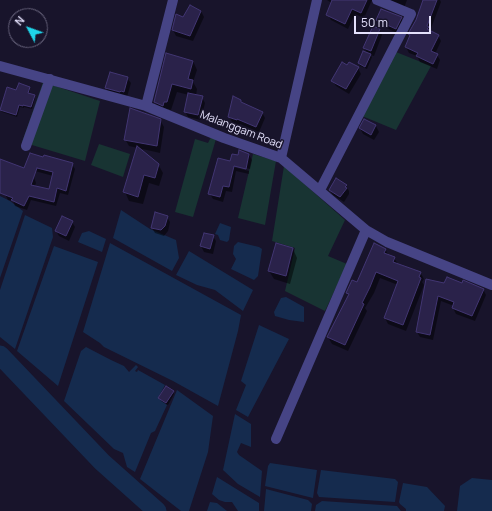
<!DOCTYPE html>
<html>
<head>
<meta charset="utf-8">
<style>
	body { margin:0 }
	#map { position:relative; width:492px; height:511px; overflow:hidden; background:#18142b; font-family:Manrope,sans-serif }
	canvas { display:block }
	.north { position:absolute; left:8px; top:8px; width:40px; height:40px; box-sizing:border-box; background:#18142b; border:1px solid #6a667f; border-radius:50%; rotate:311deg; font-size:11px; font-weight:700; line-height:16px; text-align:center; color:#e4e1fc }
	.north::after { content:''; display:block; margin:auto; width:14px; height:18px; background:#1fd5e9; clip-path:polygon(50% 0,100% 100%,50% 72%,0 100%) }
	.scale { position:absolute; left:354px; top:16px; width:77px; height:18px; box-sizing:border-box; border:2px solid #e4e1fc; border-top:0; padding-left:5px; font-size:12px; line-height:14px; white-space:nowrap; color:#e4e1fc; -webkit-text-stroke:3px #18142b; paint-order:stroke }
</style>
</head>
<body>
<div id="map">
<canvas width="492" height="511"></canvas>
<div class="north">N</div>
<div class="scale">50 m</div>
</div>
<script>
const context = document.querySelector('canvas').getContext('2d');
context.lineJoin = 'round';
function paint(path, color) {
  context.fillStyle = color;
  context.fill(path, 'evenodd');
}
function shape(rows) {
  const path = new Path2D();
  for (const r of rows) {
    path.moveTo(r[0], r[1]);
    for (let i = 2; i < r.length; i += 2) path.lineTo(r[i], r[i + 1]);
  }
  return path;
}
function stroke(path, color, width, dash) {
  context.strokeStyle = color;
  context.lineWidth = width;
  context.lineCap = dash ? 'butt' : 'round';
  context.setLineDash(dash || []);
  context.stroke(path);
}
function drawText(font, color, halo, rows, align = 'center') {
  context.font = font + ' Manrope,sans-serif';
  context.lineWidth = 3;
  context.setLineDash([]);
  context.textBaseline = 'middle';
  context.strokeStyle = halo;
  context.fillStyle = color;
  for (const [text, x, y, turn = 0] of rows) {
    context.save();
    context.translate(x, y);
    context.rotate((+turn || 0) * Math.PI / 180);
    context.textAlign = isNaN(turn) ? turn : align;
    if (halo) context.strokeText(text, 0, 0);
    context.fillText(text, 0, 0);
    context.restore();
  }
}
paint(shape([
	[396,52,431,66,396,130,362,116],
	[43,82,100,101,85,161,22,142],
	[211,137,216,139,193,217,175,212,195,139,208,143],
	[99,144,130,154,123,177,91,165],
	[253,154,276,161,265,225,238,218],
	[284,166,345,220,328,256,347,264,325,311,285,291,295,248,272,241]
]), '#183433');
paint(shape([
	[0,196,10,201,23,211,0,278],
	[121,210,150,229,176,240,179,258,172,271,113,238],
	[25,215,52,228,53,237,15,349,0,337,0,290],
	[220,223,231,227,229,240,227,242,220,240,218,235,215,234],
	[89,231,106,239,102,252,78,242,82,233],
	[238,242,259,247,262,249,258,276,254,280,231,269,236,259,233,254,234,246],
	[110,243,241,315,238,331,218,406,173,381,104,347,100,343,83,332],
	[54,246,98,262,58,386,17,351],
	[189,251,253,290,243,311,215,290,197,285,176,275],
	[286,297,304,307,304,322,289,320,275,316,274,312,281,298],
	[259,325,289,339,248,417,236,410,246,385,241,381],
	[86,347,111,360,124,366,129,372,136,365,138,367,135,371,137,372,138,370,165,385,158,398,167,405,155,431,151,433,135,472,127,467,123,453,114,449,64,401,81,351],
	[177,390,213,416,208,452,189,511,181,511,140,479],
	[235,414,251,424,251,447,241,443,237,452,239,455,262,471,260,497,238,484,223,470],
	[270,463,317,470,313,498,265,486,268,466],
	[321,470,395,479,398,482,395,502,319,497,317,493],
	[217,477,259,503,259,511,238,511,232,502,225,502,219,500,212,494],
	[472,478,492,480,492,511,457,511,460,486],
	[403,483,427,487,445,506,444,511,406,511,406,509,400,504,399,502],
	[266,489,308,500,312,504,311,511,264,511],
	[322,501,397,506,401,511,315,511,316,505],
	[210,502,217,503,227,511,207,511]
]), '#152b4e');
paint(shape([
	[327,0,372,0,364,18,355,14,348,29,331,20,328,15,333,4],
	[385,0,407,0,404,8],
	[424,0,440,0,441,2,430,31,438,35,441,41,435,54,437,55,440,60,437,69,420,62,417,56,409,53,406,47,411,37,409,34,417,20],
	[201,11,204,17,193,41,176,36,173,30,184,19],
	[401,18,404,24,399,34,380,25,377,20],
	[379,29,382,35,374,56,370,55,372,57,367,69,360,66,359,63,368,54,364,48],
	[193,61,197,70,193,82,197,89,196,96,202,97,205,103,201,120,188,117,185,111,189,95,177,92,171,110,168,109,167,113,159,110,155,102],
	[347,67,358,68,361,74,349,94,336,86,333,81],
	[127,78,131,83,127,97,109,93,106,88],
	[29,88,30,90,29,94,34,96,35,98,32,109,24,107,24,108,20,107,17,117,2,112,1,110,17,91],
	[241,100,243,104,262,112,265,118,259,132,240,124,240,125,232,122,229,116],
	[160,120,164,127,160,153,138,148,158,164,163,173,159,186,149,183,143,204,129,201,125,192,138,148,129,146,125,139],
	[364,121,376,126,379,132,374,140,363,134,360,128],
	[249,155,252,160,250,169,233,165,233,167,249,171,249,174,236,171,232,192,226,191,223,202,213,199,210,194,231,162,239,157],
	[44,159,72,164,75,169,68,195,60,193,56,206,31,200,27,210,15,206,13,201,8,200,5,194,0,180,0,170,34,177,36,183,35,186,49,190,53,176,35,171,34,169],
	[346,186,349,191,349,194,344,202,333,195,330,190],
	[167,217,170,222,168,231,164,236,155,233,152,228],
	[72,222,75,227,69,241,59,236,56,231],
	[213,236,216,241,213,254,204,252,201,246],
	[293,249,297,258,290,284,274,279,269,271],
	[385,249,389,256,394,258,398,264,420,272,424,279,422,282,424,285,406,331,388,324,385,318,398,285,380,278,374,293,365,308,367,311,348,351,332,344,328,337,349,295,347,292,357,284],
	[426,280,445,284,483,289,486,295,475,321,456,314,453,308,454,306,441,301,433,340,420,337,417,332],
	[173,392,174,394,168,405,161,401,160,398]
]), '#0007');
stroke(shape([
	[0,355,102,462,157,511]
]), '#152b4e', 19);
const building = shape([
	[332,0,367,0,361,13,352,9,345,24,326,15,332,0],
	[423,0,437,0,427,26,429,27,427,29,439,35,431,51,438,54,433,64,416,56,418,53,405,47,410,35,408,34,416,20,423,0],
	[190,5,201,11,190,36,172,30,176,14,183,17,190,5],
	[381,9,402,17,396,29,376,20,381,9],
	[373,26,380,29,371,51,363,48,373,26],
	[363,51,371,54,365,67,358,63,363,51],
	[166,53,193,61,188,79,193,80,191,89,172,84,167,102,164,102,163,106,154,102,166,53],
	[342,62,347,65,349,62,359,67,346,89,331,81,342,62],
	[110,72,128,77,124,92,121,91,120,92,105,88,110,72],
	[19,83,30,87,28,93,35,95,31,107,23,105,23,106,19,105,16,115,0,110,7,87,16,90,19,83],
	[188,93,203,96,198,115,184,112,188,93],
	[233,96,241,100,241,102,263,112,256,127,237,119,237,120,228,117,233,96],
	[130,108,161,119,157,146,124,140,130,108],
	[364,119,376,125,371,135,359,128,364,119],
	[137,146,159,164,155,178,144,175,138,197,123,192,137,146],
	[239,150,249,154,246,169,234,166,229,187,223,186,220,197,208,194,218,158,230,161,232,154,238,155,239,150],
	[30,153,43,157,44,155,73,163,66,191,57,188,54,202,29,196,24,206,11,200,13,198,0,193,0,159,24,168,30,153],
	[37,168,53,172,49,189,31,185,37,168],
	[336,178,347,185,345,187,347,188,340,197,329,190,336,178],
	[155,212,168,216,165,226,161,230,151,228,155,212],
	[62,216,73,221,66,236,55,231,62,216],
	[204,233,214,235,210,249,200,246,204,233],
	[276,243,293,248,286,276,268,271,276,243],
	[374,243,386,249,384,253,395,257,393,262,421,272,419,277,421,278,403,325,384,318,398,281,376,272,370,287,362,303,364,304,345,345,327,337,349,294,346,293,352,280,357,282,374,243],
	[447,277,462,283,463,280,484,289,472,316,452,308,454,302,438,296,430,335,416,332,426,279,444,283,447,277],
	[166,386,174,391,166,403,158,398,166,386]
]);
paint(building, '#2a224a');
stroke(building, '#423673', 1);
stroke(shape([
	[0,66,146,106,224,138,281,158,366,230,387,242,492,285],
	[146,106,173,0],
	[26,146,50,79],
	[281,158,317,0],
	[320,190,411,14,377,0],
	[276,439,366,230]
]), '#464485', 10);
drawText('11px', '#e4e1fc', '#18142b', [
	["Malanggam Road",241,130,21]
]);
</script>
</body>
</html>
